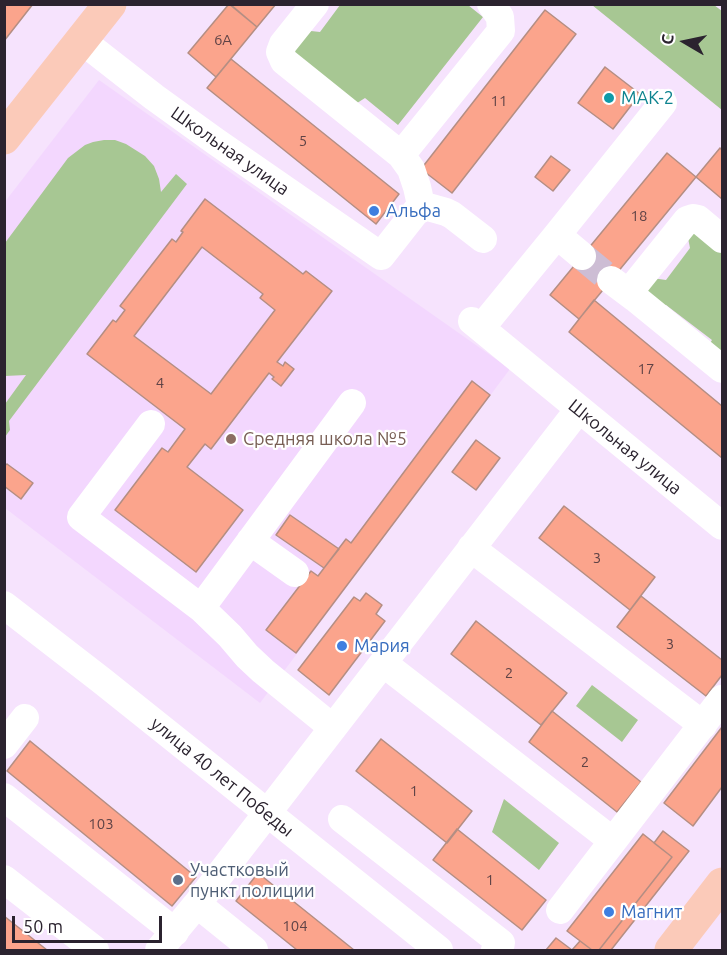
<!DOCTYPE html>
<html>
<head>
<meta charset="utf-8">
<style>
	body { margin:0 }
	#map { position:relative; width:727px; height:955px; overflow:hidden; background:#f6e3fd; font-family:Ubuntu,sans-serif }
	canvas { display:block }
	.frame { position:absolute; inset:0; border:6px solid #2b232f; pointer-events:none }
	.north { position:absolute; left:655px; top:12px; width:60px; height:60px; -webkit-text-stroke:4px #fff; paint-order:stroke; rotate:279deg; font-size:16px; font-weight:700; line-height:24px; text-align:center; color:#2b232f }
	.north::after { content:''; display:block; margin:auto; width:21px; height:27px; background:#2b232f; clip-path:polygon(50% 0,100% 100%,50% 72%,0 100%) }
	.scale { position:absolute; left:12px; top:916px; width:150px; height:27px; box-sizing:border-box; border:3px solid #2b232f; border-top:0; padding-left:8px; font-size:18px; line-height:21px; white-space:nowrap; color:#2b232f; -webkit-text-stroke:4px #fff; paint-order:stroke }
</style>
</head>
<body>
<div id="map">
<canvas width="727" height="955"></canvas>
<div class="frame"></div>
<div class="north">С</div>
<div class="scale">50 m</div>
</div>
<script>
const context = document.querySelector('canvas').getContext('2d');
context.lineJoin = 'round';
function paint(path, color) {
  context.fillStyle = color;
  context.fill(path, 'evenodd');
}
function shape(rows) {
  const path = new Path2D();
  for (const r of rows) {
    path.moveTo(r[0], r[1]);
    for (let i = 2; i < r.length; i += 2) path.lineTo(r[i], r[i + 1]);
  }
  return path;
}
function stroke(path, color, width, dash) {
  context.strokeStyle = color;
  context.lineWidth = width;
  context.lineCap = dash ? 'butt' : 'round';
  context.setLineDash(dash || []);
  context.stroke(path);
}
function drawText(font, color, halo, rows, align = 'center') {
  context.font = font + ' Ubuntu,sans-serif';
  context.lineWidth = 4.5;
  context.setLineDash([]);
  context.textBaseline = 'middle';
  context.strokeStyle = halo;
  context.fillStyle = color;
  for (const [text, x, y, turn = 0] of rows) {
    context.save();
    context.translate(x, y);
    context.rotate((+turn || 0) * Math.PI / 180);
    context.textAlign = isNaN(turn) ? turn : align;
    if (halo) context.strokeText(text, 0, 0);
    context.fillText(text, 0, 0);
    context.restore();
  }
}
paint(shape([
	[99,80,510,369,260,703,5,508,4,203]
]), '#f3d7fe');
paint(shape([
	[340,5,468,5,483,17,398,125,365,98,354,105,293,55,302,30,320,32],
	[592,5,714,5,722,11,722,110],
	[104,140,115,140,126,144,145,156,154,166,159,179,161,192,176,174,187,184,9,421,10,430,5,437,5,404,26,375,5,376,5,243,68,158,85,145,93,142],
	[702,230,722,247,722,361,707,348,712,340,666,305,657,307,649,302,647,283,652,278,666,280,690,248,687,233],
	[592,685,638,720,622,742,576,706],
	[504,799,559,843,539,870,492,832]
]), '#a7c793');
const building = shape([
	[4,4,33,4,4,41,4,4],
	[229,4,257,27,216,77,188,53,229,4],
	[230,4,276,4,257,27,230,4],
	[545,10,576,34,452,193,421,169,545,10],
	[231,59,399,194,376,224,207,88,231,59],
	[605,67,640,94,613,129,578,103,605,67],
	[720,148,722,150,722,199,696,177,720,148],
	[667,153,696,177,579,319,550,295,667,153],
	[551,156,570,170,553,191,535,177,551,156],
	[205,199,303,274,306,271,332,291,277,362,283,366,285,362,294,369,281,386,272,379,274,377,269,373,211,449,205,444,187,467,243,510,196,572,115,510,162,448,168,452,185,429,87,354,113,320,116,322,125,310,120,306,172,239,176,242,183,232,181,231,205,199],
	[202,247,263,294,260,298,275,310,211,394,134,336,202,247],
	[594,300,722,406,722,458,569,332,594,300],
	[472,381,490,395,296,653,266,630,311,571,318,576,346,539,351,543,472,381],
	[476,440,500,458,476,490,452,472,476,440],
	[7,464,33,483,21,499,4,486,4,466,7,464],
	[564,506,655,577,630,610,539,538,564,506],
	[290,515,339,549,324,568,276,535,290,515],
	[366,593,382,605,376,614,385,621,329,695,298,670,354,597,360,601,366,593],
	[641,596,722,660,722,675,706,696,617,627,641,596],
	[476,621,567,693,541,725,451,654,476,621],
	[552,711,641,782,617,812,529,742,552,711],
	[722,727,722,787,693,826,664,803,722,727],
	[381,739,472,811,447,843,356,771,381,739],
	[30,741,196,877,172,906,7,771,30,741],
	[457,829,546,900,522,930,433,860,457,829],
	[663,831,689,851,611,950,599,950,672,857,654,843,663,831],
	[643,834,672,857,599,950,592,950,567,931,643,834],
	[258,873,354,950,297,950,236,901,258,873],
	[4,916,47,950,4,950,4,916],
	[556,938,572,950,546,950,556,938],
	[580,941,592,950,572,950,580,941]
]);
paint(building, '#fba48c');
stroke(building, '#b48e83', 1.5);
stroke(shape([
	[582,256,611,280]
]), '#cdbdd4', 28, [28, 14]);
stroke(shape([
	[81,40,154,97,215,141,381,256,421,205,417,187,411,169,401,155,284,61,280,52,283,44,315,4],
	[401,155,501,31,500,17,491,4],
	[421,205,446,212,452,215,483,239],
	[557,235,582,256],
	[722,239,698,219,693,218,687,220,634,286,632,292,635,298,722,369],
	[611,280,635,298],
	[472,321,722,526],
	[481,328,557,235,663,103],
	[151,424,81,517,201,608,230,636,247,656,263,671,333,728],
	[250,541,295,573],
	[471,548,703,725],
	[4,605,101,680,439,950],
	[201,608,352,403],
	[383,663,613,841],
	[4,745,25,718],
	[4,797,175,932],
	[342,819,501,943,495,950],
	[4,879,95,950],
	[197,904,254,950],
	[560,910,722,699],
	[159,950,197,904,579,409]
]), '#fff', 28);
stroke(shape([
	[4,138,110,4],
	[671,950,722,884]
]), '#fbcab9', 33);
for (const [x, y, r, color] of [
	[609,98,6,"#0f9aa8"],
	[374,211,6,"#3f7fe0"],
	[231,439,6,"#8d6e63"],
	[342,646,6,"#3f7fe0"],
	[178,880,6,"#5c6f8a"],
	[609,912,6,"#3f7fe0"]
]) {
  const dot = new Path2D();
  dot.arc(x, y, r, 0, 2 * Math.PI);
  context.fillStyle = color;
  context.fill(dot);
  stroke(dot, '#fff', 2);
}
drawText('15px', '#5f4346', null, [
	["6А",223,40],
	["11",499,101],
	["5",303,141],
	["18",639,216],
	["17",646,369],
	["4",160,383],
	["3",597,558],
	["3",670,644],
	["2",509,673],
	["2",585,762],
	["1",414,791],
	["103",101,824],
	["1",490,880],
	["104",295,926]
]);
drawText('18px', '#0d838f', '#fff', [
	["МАК-2",621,98]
], 'left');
drawText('18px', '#2b232f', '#fff', [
	["Школьная улица",230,151,35],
	["Школьная улица",625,447,39],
	["улица 40 лет Победы",222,777,39]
]);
drawText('18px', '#366cbe', '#fff', [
	["Альфа",386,211],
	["Мария",354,646],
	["Магнит",621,912]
], 'left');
drawText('18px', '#785e54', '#fff', [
	["Средняя школа №5",243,439]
], 'left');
drawText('18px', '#4e5e75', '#fff', [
	["Участковый",190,870],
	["пункт полиции",190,891]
], 'left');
</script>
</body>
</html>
